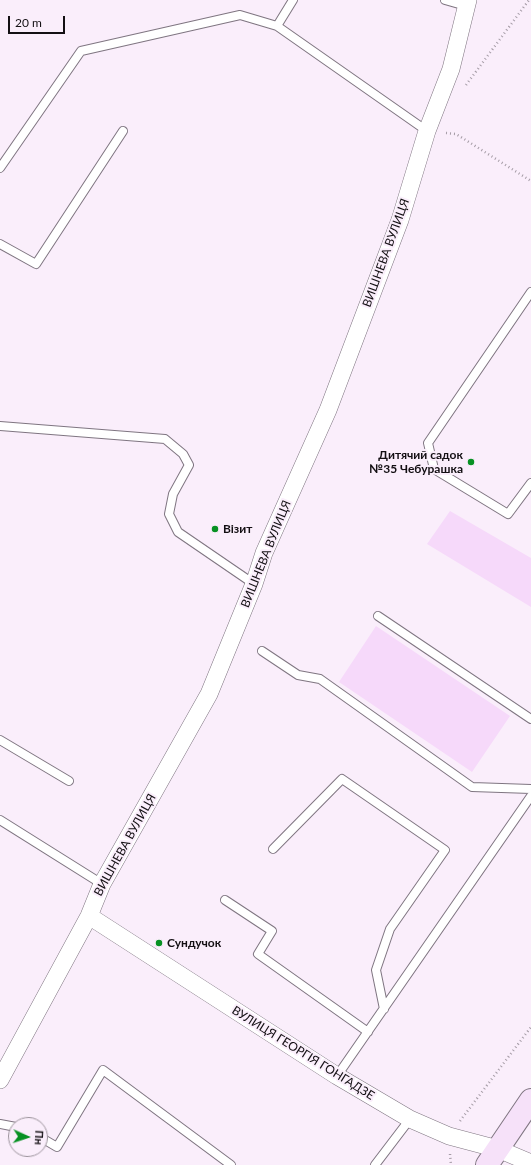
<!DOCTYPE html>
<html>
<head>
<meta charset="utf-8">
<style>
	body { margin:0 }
	#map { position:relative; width:531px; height:1165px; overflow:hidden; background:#faeefb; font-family:Lato,sans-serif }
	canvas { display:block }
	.north { position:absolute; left:8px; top:1117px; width:40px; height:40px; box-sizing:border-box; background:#faeefb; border:1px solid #9e959e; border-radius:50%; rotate:93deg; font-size:11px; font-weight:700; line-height:16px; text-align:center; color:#130f13 }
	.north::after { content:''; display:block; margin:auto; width:14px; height:18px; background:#079123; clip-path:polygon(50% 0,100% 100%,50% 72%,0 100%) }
	.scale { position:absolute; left:8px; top:16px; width:57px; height:18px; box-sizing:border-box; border:2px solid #130f13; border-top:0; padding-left:5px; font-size:12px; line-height:14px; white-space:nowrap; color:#130f13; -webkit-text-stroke:3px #faeefb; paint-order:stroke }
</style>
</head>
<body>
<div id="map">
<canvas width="531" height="1165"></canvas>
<div class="north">Пн</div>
<div class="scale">20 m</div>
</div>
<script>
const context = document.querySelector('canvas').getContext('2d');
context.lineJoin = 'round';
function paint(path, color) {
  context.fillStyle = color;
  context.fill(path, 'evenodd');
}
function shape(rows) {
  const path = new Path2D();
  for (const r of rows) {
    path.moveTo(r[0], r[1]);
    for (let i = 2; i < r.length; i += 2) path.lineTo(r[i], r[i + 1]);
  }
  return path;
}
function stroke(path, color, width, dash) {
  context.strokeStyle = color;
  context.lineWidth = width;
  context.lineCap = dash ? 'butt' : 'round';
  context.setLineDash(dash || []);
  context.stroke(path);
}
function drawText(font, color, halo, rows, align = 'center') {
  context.font = font + ' Lato,sans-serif';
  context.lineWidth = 4;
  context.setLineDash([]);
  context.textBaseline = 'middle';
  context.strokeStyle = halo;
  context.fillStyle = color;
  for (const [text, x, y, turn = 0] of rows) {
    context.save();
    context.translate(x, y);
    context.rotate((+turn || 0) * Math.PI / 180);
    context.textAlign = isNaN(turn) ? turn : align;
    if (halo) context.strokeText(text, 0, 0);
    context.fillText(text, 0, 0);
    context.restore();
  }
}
paint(shape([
	[450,511,531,558,531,607,427,544],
	[376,626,510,716,472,772,339,682]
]), '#f6d9fa');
const lane = shape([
	[445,0,466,6],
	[277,26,293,0],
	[0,168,81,51,240,15,277,26,427,131],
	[0,244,36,264,123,131],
	[531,292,428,443,434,469,508,514,531,483],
	[0,426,165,439,183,454,189,465,173,494,169,514,178,532,254,584],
	[378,616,531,719],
	[262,651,298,675,320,679,472,787,531,789],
	[0,740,69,781],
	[0,820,102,884],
	[273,849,342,779,445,850,390,929,376,970,384,1009],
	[225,900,272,931,258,954,368,1032],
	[337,1076,531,796],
	[0,1124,16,1127],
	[40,1137,57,1147,103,1070,231,1165],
	[375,1165,410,1119]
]);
const street = shape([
	[89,916,337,1076,410,1119,449,1136,498,1149,531,1163],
	[0,1080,89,916,102,884,209,694,254,584,264,553,328,410,400,220,427,131,451,69,468,0]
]);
const secondary = shape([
	[487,1165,531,1100]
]);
stroke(lane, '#7f7581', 10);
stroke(street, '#7f7581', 18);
stroke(secondary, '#7f7581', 24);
stroke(shape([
	[466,85,529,0],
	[446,133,456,134,531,181],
	[460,1121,531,1027],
	[450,1154,451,1165]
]), '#a59ca6', 2.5, [1, 3]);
stroke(lane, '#fff', 8);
stroke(street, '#fff', 17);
stroke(secondary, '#f6e1f9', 22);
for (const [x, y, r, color] of [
	[471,462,4,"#079123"],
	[215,529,4,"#079123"],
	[159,943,4,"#079123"]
]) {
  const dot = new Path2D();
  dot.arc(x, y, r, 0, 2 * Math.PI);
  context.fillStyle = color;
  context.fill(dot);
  stroke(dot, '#faeefb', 1.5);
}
drawText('12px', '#130f13', '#faeefb', [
	["ВИШНЕВА ВУЛИЦЯ",386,253,-70],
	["ВИШНЕВА ВУЛИЦЯ",266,554,-68],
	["ВИШНЕВА ВУЛИЦЯ",125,845,-61],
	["ВУЛИЦЯ ГЕОРГІЯ ГОНГАДЗЕ",303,1053,32]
]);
drawText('bold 12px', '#130f13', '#faeefb', [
	["Дитячий садок",463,455,"right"],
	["№35 Чебурашка",463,469,"right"],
	["Візит",223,529],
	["Сундучок",167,943]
], 'left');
</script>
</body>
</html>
